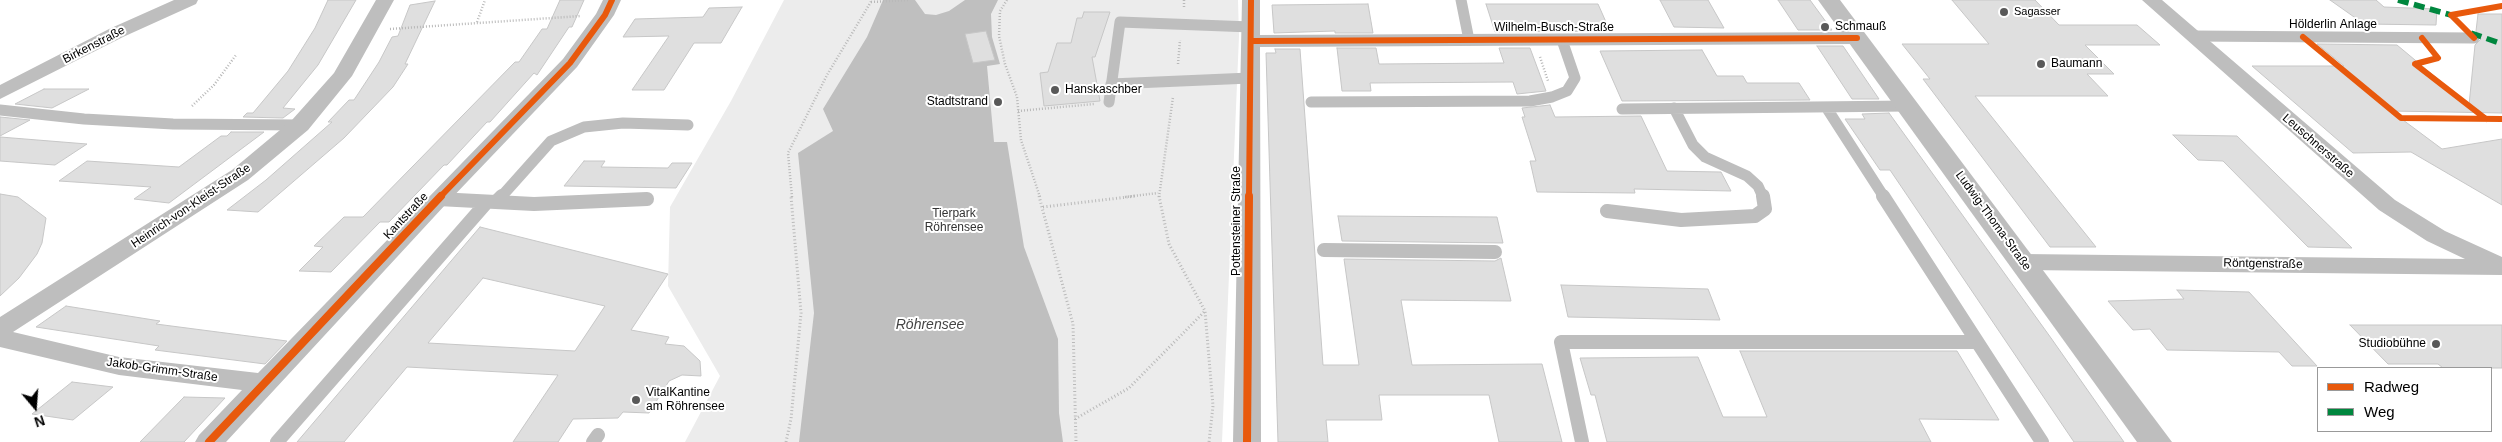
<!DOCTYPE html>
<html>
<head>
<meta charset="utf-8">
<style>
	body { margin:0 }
	#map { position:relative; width:2502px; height:442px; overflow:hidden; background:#fff; font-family:Arial,sans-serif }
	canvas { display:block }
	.legend { position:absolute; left:2317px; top:367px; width:175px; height:65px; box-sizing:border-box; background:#fff; border:1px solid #999; margin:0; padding:6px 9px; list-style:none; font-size:15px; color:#000 }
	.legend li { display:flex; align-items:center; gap:10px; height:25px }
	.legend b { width:25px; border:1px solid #999 }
	.north { position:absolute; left:10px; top:382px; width:50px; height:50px; -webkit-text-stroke:4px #fff; paint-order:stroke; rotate:162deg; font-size:14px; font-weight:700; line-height:20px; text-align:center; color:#000 }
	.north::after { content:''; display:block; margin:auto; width:18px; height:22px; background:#000; clip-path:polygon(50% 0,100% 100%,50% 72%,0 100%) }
</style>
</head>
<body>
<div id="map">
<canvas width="2502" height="442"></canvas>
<ul class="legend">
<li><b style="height:6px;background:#e8590c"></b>Radweg</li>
<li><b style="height:6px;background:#00873e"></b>Weg</li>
</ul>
<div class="north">N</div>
</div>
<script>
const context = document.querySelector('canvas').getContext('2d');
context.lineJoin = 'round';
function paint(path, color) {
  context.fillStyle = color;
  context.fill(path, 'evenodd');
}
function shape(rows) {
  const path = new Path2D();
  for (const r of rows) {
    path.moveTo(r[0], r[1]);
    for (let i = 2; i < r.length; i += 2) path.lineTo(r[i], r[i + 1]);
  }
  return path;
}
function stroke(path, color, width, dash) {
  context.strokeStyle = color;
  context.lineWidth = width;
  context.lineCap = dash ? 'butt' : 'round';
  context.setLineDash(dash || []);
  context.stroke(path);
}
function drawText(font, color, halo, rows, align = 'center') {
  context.font = font + ' Arial,sans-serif';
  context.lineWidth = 4;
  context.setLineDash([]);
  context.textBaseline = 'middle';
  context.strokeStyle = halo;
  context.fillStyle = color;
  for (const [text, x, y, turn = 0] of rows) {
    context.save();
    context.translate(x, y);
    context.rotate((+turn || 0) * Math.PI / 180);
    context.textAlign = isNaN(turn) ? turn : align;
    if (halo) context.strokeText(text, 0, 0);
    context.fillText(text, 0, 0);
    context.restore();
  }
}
paint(shape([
	[784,0,1238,0,1239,36,1222,442,685,442,720,376,668,286,670,207,731,101]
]), '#ececec');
paint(shape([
	[883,0,915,0,925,14,936,15,949,11,965,0,998,0,991,14,992,37,1000,64,987,66,994,142,1007,142,1024,247,1058,339,1059,413,1063,442,799,442,814,313,798,153,833,131,823,109,867,37]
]), '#bfbfbf');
const building = shape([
	[328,0,356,0,318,65,283,108,295,109,283,118,243,117,247,113,253,113,288,71,315,28,328,0],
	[560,0,584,0,572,27,569,27,537,75,534,73,490,122,487,122,447,165,444,165,389,222,380,222,331,272,299,271,323,247,314,246,344,217,363,217,515,62,519,62,542,29,547,29,560,0],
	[1660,0,1708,0,1724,28,1674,27,1660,0],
	[1778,0,1810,0,1832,30,1798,30,1778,0],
	[1952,0,2035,0,2059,25,2137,25,2160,45,2085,45,2114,74,2087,74,2108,96,1975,96,2096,247,2050,247,1923,79,1930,79,1902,44,1989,44,1952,0],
	[2330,0,2376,0,2384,7,2437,9,2436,25,2364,24,2330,0],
	[435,1,405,64,408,64,393,87,344,138,258,212,227,210,266,180,332,122,328,122,349,100,354,100,379,62,392,37,398,36,410,5,435,1],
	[1368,4,1373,33,1335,33,1335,31,1274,33,1272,5,1368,4],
	[1486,4,1598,4,1610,31,1495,32,1486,4],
	[742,7,721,43,694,43,664,90,632,90,669,36,623,37,635,19,703,17,709,8,742,7],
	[1084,12,1110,12,1095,57,1092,57,1100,101,1044,106,1040,73,1048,72,1057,43,1071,43,1077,18,1082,18,1084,12],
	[2478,14,2502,14,2502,113,2391,111,2442,149,2502,139,2502,205,2411,152,2353,153,2252,66,2344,66,2317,44,2397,45,2469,105,2475,45,2481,39,2476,31,2478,14],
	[986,31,995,60,973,63,965,34,986,31],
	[1817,46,1843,46,1879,99,1852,99,1817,46],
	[1337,48,1376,48,1379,64,1504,63,1499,48,1530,48,1546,91,1517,94,1513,82,1370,83,1371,91,1342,91,1337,48],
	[1275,49,1300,49,1323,365,1359,365,1344,259,1495,261,1501,258,1511,301,1401,300,1412,365,1542,364,1562,442,1499,442,1489,395,1379,395,1382,420,1326,420,1328,442,1278,442,1266,53,1276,53,1275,49],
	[1702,50,1717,76,1743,76,1747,83,1799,83,1810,100,1622,101,1600,51,1702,50],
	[44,89,89,89,52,108,15,104,44,89],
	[1550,105,1555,117,1641,116,1667,171,1721,172,1731,191,1634,189,1635,193,1537,192,1530,161,1536,161,1522,117,1525,117,1522,108,1550,105],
	[1889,113,2051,338,2124,442,2074,442,1890,170,1880,170,1845,119,1865,119,1862,114,1889,113],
	[0,117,30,120,0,136,0,117],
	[231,132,264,132,169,203,134,199,151,187,59,181,87,161,179,167,221,136,227,136,231,132],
	[2173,135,2237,136,2352,248,2308,247,2223,161,2198,160,2173,135],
	[0,137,87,144,55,165,0,161,0,137],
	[584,161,605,161,601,167,668,168,672,163,692,163,676,188,564,186,584,161],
	[0,194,18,197,46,218,42,243,37,254,19,278,0,296,0,194],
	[1338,216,1497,217,1503,243,1342,241,1338,216],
	[480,227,668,274,631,330,669,337,665,344,684,346,700,361,701,376,682,375,669,381,649,413,623,412,618,418,573,419,558,442,513,442,558,375,407,367,344,442,297,442,480,227],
	[483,278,605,306,575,351,428,343,483,278],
	[1561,285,1708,289,1720,320,1568,317,1561,285],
	[2177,290,2249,292,2317,366,2292,366,2279,352,2167,350,2150,329,2133,330,2108,301,2184,299,2177,290],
	[66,306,160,321,156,324,287,341,265,364,155,350,159,346,36,327,66,306],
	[2350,325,2502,325,2502,368,2443,368,2438,364,2388,364,2350,325],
	[1740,351,1957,351,1999,420,1919,419,1931,442,1607,442,1595,395,1591,395,1580,358,1698,357,1723,417,1767,417,1740,351],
	[72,382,113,387,73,420,32,414,72,382],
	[184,397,225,398,184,442,140,442,184,397]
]);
paint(building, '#dfdfdf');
stroke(building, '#c7c7c7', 1);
stroke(shape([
	[1007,0,1000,11,999,36,1005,64,1017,97,1021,140,1040,197],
	[1184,0,1184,9],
	[871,2,909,0],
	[477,22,485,0],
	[390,29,581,16],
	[1540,57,1548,81],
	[1178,64,1180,40],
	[192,106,214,85,236,55],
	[1018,111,1094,104],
	[792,197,788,153,827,75,872,0],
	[1125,197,1158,193],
	[1159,197,1173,97]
]), '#b9b9b9', 2.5, [1, 2]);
stroke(shape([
	[1039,196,1073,324,1076,442],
	[1159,196,1169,244,1205,311,1213,406,1209,442],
	[1043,207,1136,196],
	[1075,419,1129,388,1204,312],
	[786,442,791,419,801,313,791,196]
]), '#b9b9b9', 3, [1, 2.5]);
stroke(shape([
	[1461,0,1469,40],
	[2192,36,2474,38],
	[1111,84,1250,78],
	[1109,102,1120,22,1251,27],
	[1311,102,1530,101,1552,97,1567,91,1575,78,1562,40],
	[1826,107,1884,197],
	[1674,108,1693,145,1705,157,1747,176,1758,186,1763,197],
	[1622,109,1908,106],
	[0,110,84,119,173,124,300,125],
	[501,197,551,141,584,127,623,123,688,125]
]), '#bebebe', 11);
stroke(shape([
	[1883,196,2042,442],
	[438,199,534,204,647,199],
	[496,202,502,196],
	[1607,211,1681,220,1755,216,1765,209,1763,196],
	[1324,250,1495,252],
	[277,442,487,202],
	[593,442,598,435],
	[1582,442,1561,342,1977,342]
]), '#bebebe', 14);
paint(shape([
	[174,0,198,0,196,4,123,37,0,99,0,85,109,29,174,0],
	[376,0,394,0,352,76,308,130,248,180,13,332,119,357,258,373,563,59,596,14,603,0,621,0,614,15,577,67,446,204,226,442,195,442,199,435,242,390,119,375,0,347,0,317,232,170,292,120,334,73,376,0],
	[1242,0,1260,0,1260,35,1857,32,1864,34,1867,38,1864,42,1857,44,1260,47,1261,442,1233,442,1242,0],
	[2142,0,2162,0,2395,200,2445,231,2502,257,2502,275,2023,270,2014,267,2011,262,2014,257,2023,254,2465,259,2427,241,2379,210,2142,0]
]), '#bebebe');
paint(shape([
	[1818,0,1840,0,2172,442,2137,442,1818,0]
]), '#bebebe');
stroke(shape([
	[2398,0,2451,15],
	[2471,33,2502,44]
]), '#00873e', 5.5, [11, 5.5]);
stroke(shape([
	[2303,37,2401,118,2502,119],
	[2422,38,2438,58,2415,64,2486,119],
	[2474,38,2451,15,2502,6],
	[1252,41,1857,38],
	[440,197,570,63,605,15,612,0],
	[1249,197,1251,0]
]), '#e8590c', 6);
stroke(shape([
	[209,442,441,196],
	[1247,442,1249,196]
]), '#e8590c', 8);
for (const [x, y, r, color] of [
	[2004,12,5,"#595959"],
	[1825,27,5,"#595959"],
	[2041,64,5,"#595959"],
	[1055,90,5,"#595959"],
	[998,102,5,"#595959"],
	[2436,344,5,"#595959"],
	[636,400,5,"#595959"]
]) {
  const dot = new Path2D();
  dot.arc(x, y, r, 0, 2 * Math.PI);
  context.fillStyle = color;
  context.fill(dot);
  stroke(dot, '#fff', 2);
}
drawText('11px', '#000', '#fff', [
	["Sagasser",2014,12]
], 'left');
drawText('12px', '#000', '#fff', [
	["Hölderlin Anlage",2333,25],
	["Wilhelm-Busch-Straße",1554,28],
	["Birkenstraße",94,45,-27],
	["Leuschnerstraße",2318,146,41],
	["Heinrich-von-Kleist-Straße",191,206,-34],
	["Kantstraße",406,216,-47],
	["Pottensteiner Straße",1237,221,-90],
	["Ludwig-Thoma-Straße",1993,221,54],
	["Röntgenstraße",2263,264,1],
	["Jakob-Grimm-Straße",162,370,8]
]);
drawText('12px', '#000', '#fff', [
	["Schmauß",1835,27],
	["Baumann",2051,64],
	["Hanskaschber",1065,90],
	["Stadtstrand",988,102,"right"],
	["Studiobühne",2426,344,"right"],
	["VitalKantine",646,393],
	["am Röhrensee",646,407]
], 'left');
drawText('12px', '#333', '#fff', [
	["Tierpark",954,214],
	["Röhrensee",954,228]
]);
drawText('italic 14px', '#444', '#fff', [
	["Röhrensee",930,325]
]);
</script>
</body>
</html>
